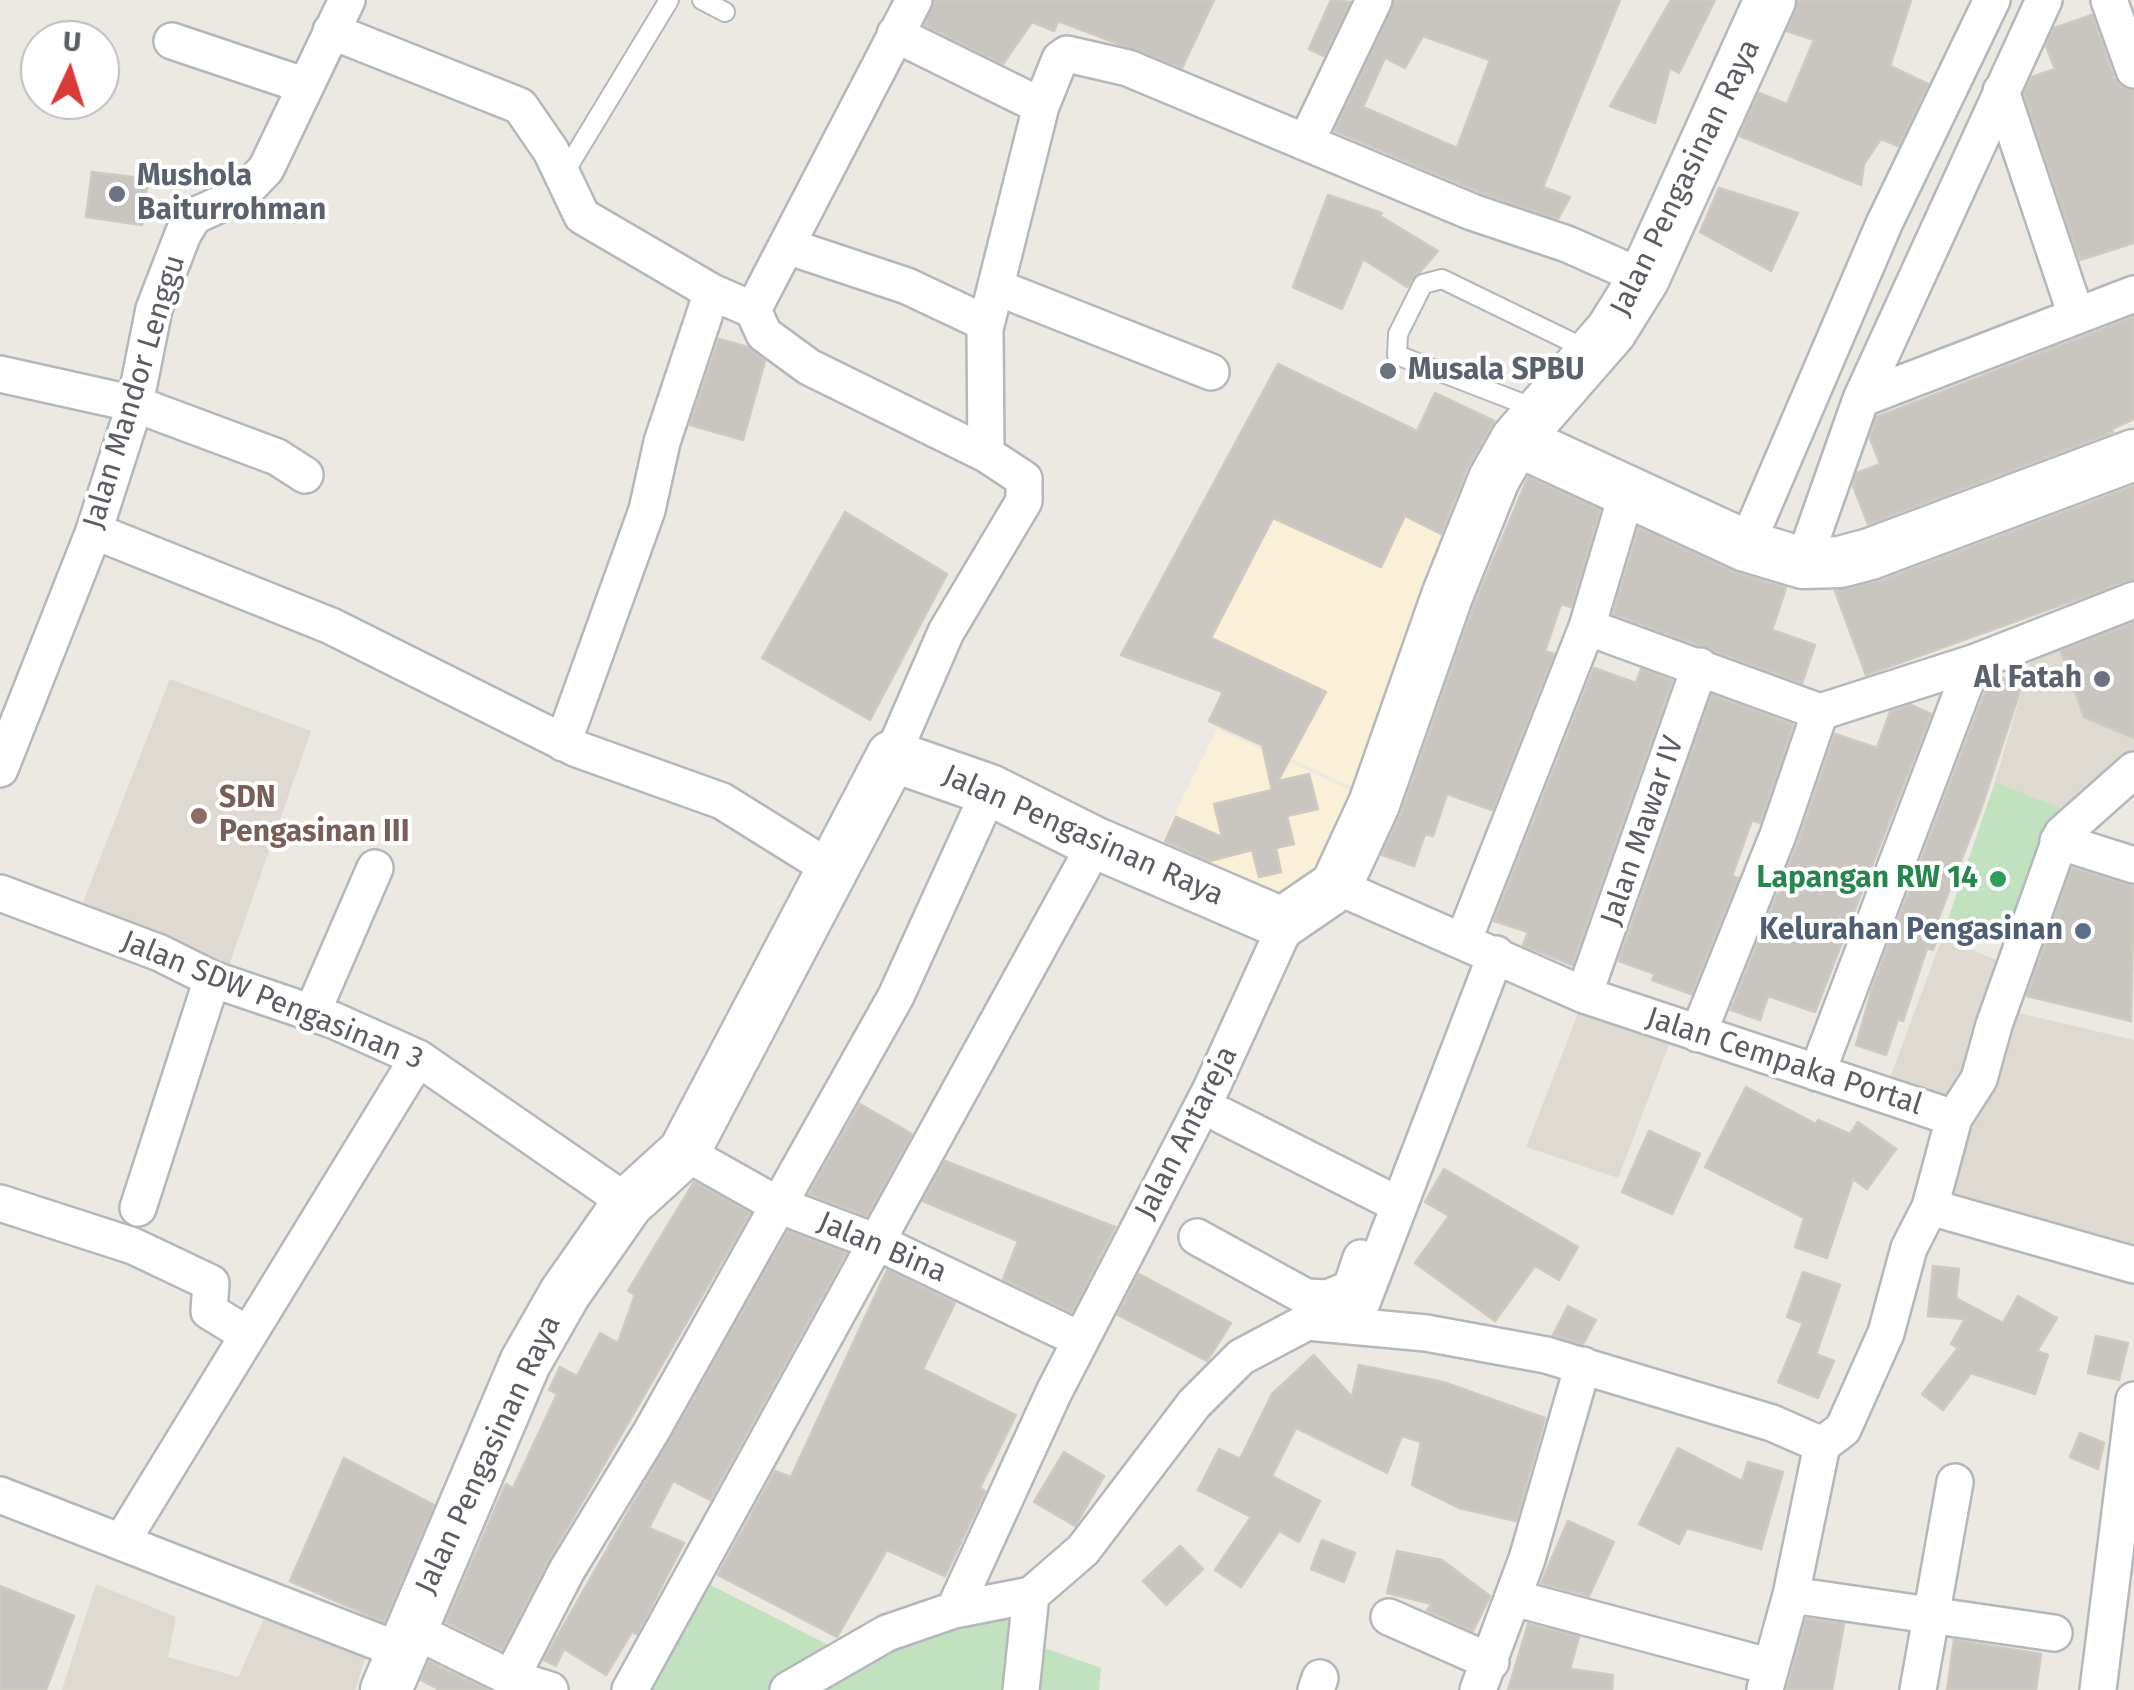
<!DOCTYPE html>
<html>
<head>
<meta charset="utf-8">
<style>
	body { margin:0 }
	#map { position:relative; width:2134px; height:1690px; overflow:hidden; background:#ebe9e1; font-family:"Fira Sans",sans-serif }
	canvas { display:block }
	.north { position:absolute; left:20px; top:20px; width:100px; height:100px; box-sizing:border-box; background:#fff; border:2px solid #bdbec0; border-radius:50%; rotate:4deg; font-size:28px; font-weight:700; line-height:40px; text-align:center; color:#5a5d61 }
	.north::after { content:''; display:block; margin:auto; width:35px; height:45px; background:#da3b38; clip-path:polygon(50% 0,100% 100%,50% 72%,0 100%) }
</style>
</head>
<body>
<div id="map">
<canvas width="2134" height="1690"></canvas>
<div class="north">U</div>
</div>
<script>
const context = document.querySelector('canvas').getContext('2d');
context.lineJoin = 'round';
function paint(path, color) {
  context.fillStyle = color;
  context.fill(path, 'evenodd');
}
function shape(rows) {
  const path = new Path2D();
  for (const r of rows) {
    path.moveTo(r[0], r[1]);
    for (let i = 2; i < r.length; i += 2) path.lineTo(r[i], r[i + 1]);
  }
  return path;
}
function stroke(path, color, width, dash) {
  context.strokeStyle = color;
  context.lineWidth = width;
  context.lineCap = dash ? 'butt' : 'round';
  context.setLineDash(dash || []);
  context.stroke(path);
}
function drawText(font, color, halo, rows, align = 'center') {
  context.font = font + ' "Fira Sans",sans-serif';
  context.lineWidth = 8;
  context.setLineDash([]);
  context.textBaseline = 'middle';
  context.strokeStyle = halo;
  context.fillStyle = color;
  for (const [text, x, y, turn = 0] of rows) {
    context.save();
    context.translate(x, y);
    context.rotate((+turn || 0) * Math.PI / 180);
    context.textAlign = isNaN(turn) ? turn : align;
    if (halo) context.strokeText(text, 0, 0);
    context.fillText(text, 0, 0);
    context.restore();
  }
}
paint(shape([
	[1242,437,1463,544,1370,795,1209,721,1222,692,1121,655],
	[1217,729,1365,797,1321,890,1266,899,1156,852]
]), '#faf0d7');
paint(shape([
	[2058,640,2084,717,2134,738,2134,761,2076,806,2061,808,1995,782,2034,649],
	[170,679,311,731,227,971,83,902],
	[1942,938,2004,963,1961,1091,1937,1105,1886,1089],
	[1579,1011,1670,1042,1618,1178,1526,1147],
	[2010,1011,2134,1040,2134,1255,1945,1200],
	[96,1584,176,1617,168,1657,238,1677,272,1601,368,1650,355,1690,62,1690]
]), '#dedad2');
paint(shape([
	[1995,782,2061,808,2011,941,1948,919],
	[693,1576,848,1655,1031,1595,1021,1690,630,1690],
	[1033,1644,1101,1668,1099,1690,1029,1690]
]), '#c1e1bf');
const building = shape([
	[935,0,1214,0,1182,68,1058,21,1054,31,1032,22,1003,64,925,25,935,0],
	[1331,0,1350,2,1324,56,1309,49,1331,0],
	[1395,0,1620,0,1543,187,1570,197,1558,219,1480,192,1335,131,1395,0],
	[1423,36,1490,60,1457,148,1363,107,1385,58,1405,68,1423,36],
	[1671,0,1715,0,1679,73,1670,68,1655,123,1610,106,1671,0],
	[1798,0,1911,0,1890,66,1928,84,1898,146,1881,139,1864,164,1861,185,1740,136,1759,93,1787,104,1814,40,1787,31,1798,0],
	[2092,15,2114,78,2121,87,2134,91,2134,243,2080,260,2024,94,2032,77,2055,69,2046,46,2054,28,2092,15],
	[92,172,148,179,142,225,86,217,92,172],
	[1719,188,1798,213,1771,271,1700,232,1719,188],
	[1328,195,1382,213,1380,216,1438,251,1407,287,1363,259,1342,309,1293,287,1328,195],
	[2134,317,2134,419,2112,429,2113,432,1868,524,1853,486,1857,473,1880,464,1870,438,1877,417,2134,317],
	[719,339,748,347,765,361,743,440,690,425,719,339],
	[1278,364,1417,431,1435,393,1494,421,1467,468,1441,534,1405,516,1381,567,1273,518,1211,638,1326,692,1278,781,1309,774,1318,809,1287,816,1294,844,1276,848,1281,872,1259,877,1252,850,1210,861,1165,841,1176,817,1222,837,1214,804,1272,790,1262,745,1209,721,1223,692,1121,655,1278,364],
	[1528,477,1600,510,1571,607,1561,604,1545,651,1554,654,1492,810,1447,794,1433,836,1425,834,1414,866,1382,855,1401,814,1474,606,1528,477],
	[2134,486,2134,579,1866,675,1835,591,1880,581,2134,486],
	[845,512,947,574,870,720,762,658,845,512],
	[1639,528,1734,572,1786,588,1772,630,1815,645,1802,683,1613,614,1639,528],
	[2134,623,2134,738,2084,717,2061,651,2134,623],
	[1594,668,1636,683,1641,669,1672,681,1572,965,1523,945,1528,932,1494,921,1594,668],
	[1997,676,2022,685,1980,812,1937,922,1943,924,1933,950,1927,948,1903,1021,1898,1019,1886,1055,1856,1045,1872,989,1990,679,1997,676],
	[1712,695,1793,725,1760,823,1752,820,1732,876,1738,878,1691,994,1652,980,1655,974,1619,961,1712,695],
	[1911,705,1931,714,1815,1012,1768,996,1760,1020,1731,1010,1798,843,1835,734,1877,748,1890,712,1911,705],
	[2072,868,2134,886,2131,1021,2027,996,2072,868],
	[1746,1087,1816,1124,1818,1120,1850,1134,1858,1122,1896,1149,1867,1189,1853,1179,1827,1258,1795,1247,1804,1218,1705,1167,1746,1087],
	[860,1104,912,1134,867,1216,809,1194,860,1104],
	[1649,1131,1700,1154,1672,1214,1622,1192,1649,1131],
	[945,1161,1115,1227,1072,1312,1003,1279,1018,1241,923,1201,945,1161],
	[1444,1169,1578,1247,1559,1280,1535,1266,1495,1321,1415,1263,1449,1216,1425,1202,1444,1169],
	[694,1182,750,1213,549,1559,502,1650,446,1622,506,1484,513,1488,557,1394,549,1390,560,1367,577,1376,600,1333,618,1343,635,1295,628,1291,694,1182],
	[788,1231,846,1253,710,1500,673,1481,649,1528,684,1543,637,1634,632,1632,606,1675,564,1649,556,1666,544,1660,788,1231],
	[1933,1266,1959,1269,1956,1298,2003,1323,2018,1296,2057,1318,2037,1351,2048,1355,2035,1394,1971,1373,1943,1410,1922,1394,1958,1348,1951,1344,1965,1319,1928,1316,1933,1266],
	[887,1270,955,1303,923,1369,1016,1415,980,1488,985,1491,945,1576,887,1550,837,1637,718,1575,775,1471,791,1477,887,1270],
	[1803,1272,1840,1285,1816,1354,1834,1361,1818,1398,1778,1382,1803,1323,1787,1317,1803,1272],
	[1139,1274,1231,1323,1207,1361,1118,1315,1139,1274],
	[1568,1306,1596,1320,1583,1344,1553,1335,1568,1306],
	[2096,1336,2128,1343,2119,1380,2088,1373,2096,1336],
	[1314,1355,1352,1397,1359,1365,1443,1382,1545,1418,1516,1521,1459,1508,1412,1485,1421,1442,1402,1436,1387,1473,1296,1428,1272,1476,1320,1501,1299,1542,1279,1531,1241,1587,1215,1570,1251,1517,1198,1490,1219,1449,1240,1459,1272,1394,1314,1355],
	[2080,1433,2104,1443,2098,1469,2070,1457,2080,1433],
	[1678,1448,1742,1481,1748,1462,1783,1472,1761,1549,1687,1528,1679,1544,1639,1524,1678,1448],
	[1064,1452,1104,1476,1075,1526,1034,1502,1064,1452],
	[344,1458,434,1505,384,1622,290,1581,344,1458],
	[1568,1521,1614,1542,1589,1596,1541,1583,1568,1521],
	[1322,1540,1355,1553,1344,1582,1311,1569,1322,1540],
	[1180,1546,1203,1569,1166,1605,1143,1581,1180,1546],
	[1397,1551,1442,1560,1490,1596,1473,1631,1427,1610,1432,1604,1387,1593,1397,1551],
	[0,1586,74,1616,46,1690,0,1690,0,1586],
	[1806,1619,1844,1624,1832,1690,1787,1690,1806,1619],
	[1528,1624,1579,1637,1570,1669,1613,1675,1612,1690,1508,1690,1528,1624],
	[1954,1640,2041,1654,2036,1690,1947,1690,1954,1640],
	[429,1662,487,1690,440,1690,421,1680,429,1662]
]);
paint(building, '#c9c5c0');
stroke(building, '#cfcac0', 2.5);
const lane = shape([
	[702,0,725,12],
	[563,175,669,0],
	[1539,410,1397,355,1398,334,1423,284,1442,279,1590,351]
]);
const street = shape([
	[2109,0,2134,70],
	[331,31,520,106,551,151,582,216,712,292,753,310,764,334,809,367,986,454,1024,479,1024,501,946,632,892,756],
	[895,34,1041,106],
	[172,41,306,86],
	[2001,91,2076,315],
	[1307,140,1374,0],
	[787,246,907,286,979,320,985,329,986,454],
	[996,287,1211,372],
	[753,310,914,0],
	[985,329,1041,106,1060,59,1067,54,1128,68,1472,212,1567,244,1644,278],
	[0,374,135,404,277,457,305,475],
	[1861,399,2134,294],
	[94,531,331,626,577,749,722,801,831,869],
	[1746,546,1884,224,1992,0],
	[1803,563,1861,399,2044,0],
	[1587,627,1820,712,1973,663,2134,600],
	[563,743,647,510,662,442,712,292],
	[0,769,94,531,135,404,154,309,183,234,194,216,241,195,266,169,347,0],
	[2058,841,2134,865],
	[0,893,160,953,212,979,333,1020,418,1058,628,1203],
	[1464,939,1587,627,1627,493],
	[1584,995,1700,666],
	[312,1013,375,868],
	[1698,1034,1778,835,1820,712],
	[1817,1073,1973,663],
	[1223,1116,1397,1204],
	[1954,1118,1979,1079,1994,1025,2062,834,2134,770],
	[684,1152,778,1205,879,1243,1081,1340],
	[0,1203,133,1246,211,1283,209,1311,248,1335],
	[1930,1207,2134,1265],
	[138,1208,212,979],
	[1197,1237,1306,1297,1328,1298,1351,1288,1361,1258],
	[1353,1326,1496,954],
	[0,1495,401,1651],
	[122,1541,418,1058],
	[1791,1595,2054,1633],
	[1514,1598,1768,1666],
	[954,1610,1054,1392,1211,1089,1284,929,1282,923],
	[1389,1617,1491,1662],
	[411,1629,511,1678,550,1690],
	[511,1678,567,1570,651,1432,896,996,990,790],
	[1765,1689,1791,1595,1822,1445],
	[630,1690,1096,843],
	[788,1690,887,1633,954,1610,1031,1595,1083,1550,1194,1404,1241,1357,1307,1322,1426,1333,1546,1355,1772,1423,1822,1445,1843,1429,1886,1333,1909,1248,1930,1207,1954,1118,1584,995,1336,886],
	[1021,1690,1031,1595],
	[1316,1690,1320,1678],
	[1478,1690,1527,1559,1583,1365],
	[1918,1690,1955,1482],
	[2098,1690,2134,1400]
]);
const secondary = shape([
	[1516,440,1746,546,1803,563,1840,562,1870,554,2134,455],
	[386,1690,525,1363,565,1293,628,1203,684,1152,892,756,990,790,1096,843,1282,923,1336,886,1374,804,1447,596,1494,479,1516,440,1611,331,1644,278,1770,0]
]);
stroke(lane, '#b4b7bb', 22);
stroke(street, '#b4b7bb', 40);
stroke(secondary, '#b5b8bd', 55);
stroke(lane, '#fff', 18);
stroke(street, '#fff', 35);
stroke(secondary, '#fff', 50);
for (const [x, y, r, color] of [
	[117,194,10,"#6b7280"],
	[1388,371,10,"#6b7280"],
	[2102,679,10,"#6b7280"],
	[199,816,10,"#8d6e63"],
	[1998,879,10,"#2e9e5b"],
	[2083,931,10,"#5c6f8a"]
]) {
  const dot = new Path2D();
  dot.arc(x, y, r, 0, 2 * Math.PI);
  context.fillStyle = color;
  context.fill(dot);
  stroke(dot, '#fff', 4);
}
drawText('bold 30px', '#5b616d', '#fff', [
	["Mushola",137,177],
	["Baiturrohman",137,211],
	["Musala SPBU",1408,371],
	["Al Fatah",2082,679,"right"]
], 'left');
drawText('30px', '#5a5d61', '#fff', [
	["Jalan Pengasinan Raya",1686,178,-64],
	["Jalan Mandor Lenggu",135,392,-73],
	["Jalan Mawar IV",1643,831,-71],
	["Jalan Pengasinan Raya",1083,836,24],
	["Jalan SDW Pengasinan 3",272,1001,22],
	["Jalan Cempaka Portal",1784,1062,18],
	["Jalan Antareja",1187,1133,-63],
	["Jalan Bina",882,1248,23],
	["Jalan Pengasinan Raya",489,1455,-65]
]);
drawText('bold 30px', '#785e54', '#fff', [
	["SDN",219,799],
	["Pengasinan III",219,833]
], 'left');
drawText('bold 30px', '#27864d', '#fff', [
	["Lapangan RW 14",1978,879]
], 'right');
drawText('bold 30px', '#4e5e75', '#fff', [
	["Kelurahan Pengasinan",2063,931]
], 'right');
</script>
</body>
</html>
